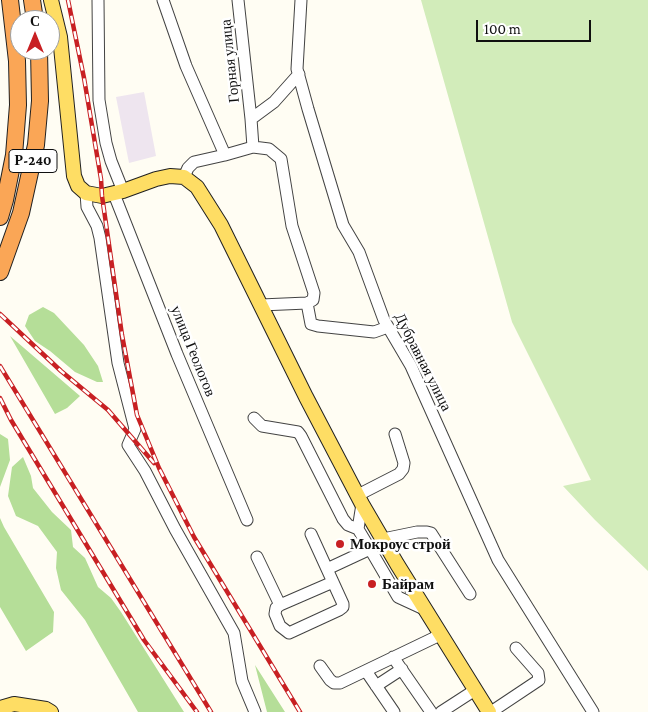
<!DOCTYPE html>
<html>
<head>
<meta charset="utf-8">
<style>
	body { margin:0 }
	#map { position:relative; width:648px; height:712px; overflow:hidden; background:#fffdf3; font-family:"Crimson Pro",serif }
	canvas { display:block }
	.north { position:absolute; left:10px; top:10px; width:50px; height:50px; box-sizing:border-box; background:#fff; border:1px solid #9f9f9f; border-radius:50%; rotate:0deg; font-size:14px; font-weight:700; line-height:20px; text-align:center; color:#101010 }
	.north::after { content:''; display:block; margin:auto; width:18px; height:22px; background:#c82023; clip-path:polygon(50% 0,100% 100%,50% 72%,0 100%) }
	.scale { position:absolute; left:476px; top:20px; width:115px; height:22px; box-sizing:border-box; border:2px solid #101010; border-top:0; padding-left:6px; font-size:15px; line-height:18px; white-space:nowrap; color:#101010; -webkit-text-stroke:4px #fff; paint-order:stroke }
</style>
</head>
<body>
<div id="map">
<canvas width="648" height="712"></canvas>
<div class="north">С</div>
<div class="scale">100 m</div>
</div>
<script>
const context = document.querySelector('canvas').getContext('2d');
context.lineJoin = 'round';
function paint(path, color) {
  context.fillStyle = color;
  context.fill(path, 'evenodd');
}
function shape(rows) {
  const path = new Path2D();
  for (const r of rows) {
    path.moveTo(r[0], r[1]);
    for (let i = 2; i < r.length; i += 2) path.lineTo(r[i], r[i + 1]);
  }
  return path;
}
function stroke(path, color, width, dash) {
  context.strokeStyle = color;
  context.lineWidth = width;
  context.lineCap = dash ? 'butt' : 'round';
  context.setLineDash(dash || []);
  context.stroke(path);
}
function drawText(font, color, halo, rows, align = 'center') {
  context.font = font + ' "Crimson Pro",serif';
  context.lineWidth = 5;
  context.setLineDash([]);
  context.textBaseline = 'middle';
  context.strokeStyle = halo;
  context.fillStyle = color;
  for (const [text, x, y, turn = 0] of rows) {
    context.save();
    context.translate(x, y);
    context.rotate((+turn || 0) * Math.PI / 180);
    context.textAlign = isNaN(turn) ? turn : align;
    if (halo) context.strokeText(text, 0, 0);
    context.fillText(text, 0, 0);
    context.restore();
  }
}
paint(shape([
	[144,92,156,156,129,163,116,97]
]), '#eee5ef');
paint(shape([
	[421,0,648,0,648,571,595,520,563,486,591,480,512,322]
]), '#d2ecba');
paint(shape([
	[43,307,54,313,84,345,98,366,103,382,97,382,75,372,50,351,35,341,25,326,29,315],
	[10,336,80,396,67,408,55,414],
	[0,434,8,439,10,460,0,487],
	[23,457,31,476,33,488,52,512,71,530,73,547,85,558,98,587,111,598,121,612,184,712,138,712,85,620,61,590,56,568,57,552,38,526,16,516,8,496,12,467],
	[0,518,4,527,54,612,53,632,26,651,0,607],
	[255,665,285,712,267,712]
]), '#b5de98');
const minor = shape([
	[98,0,99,100,106,143,111,161,123,191],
	[163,0,186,66,225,155,194,162,188,168,184,177],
	[238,0,251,119],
	[301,0,297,69,308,109,343,225,359,252,384,320,411,366,498,560,593,712],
	[253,147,269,149,281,159,292,226,314,293,313,300,307,303,261,305],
	[225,155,253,147,251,119,274,102,299,74],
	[86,193,87,207,97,226,100,238,118,363,135,429,128,445,145,471,175,529,234,633,242,681,255,712],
	[114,194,177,354,247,520],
	[307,303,311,324,318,326,374,332,388,327],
	[254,418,262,426,298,432,301,436,343,519,348,525,358,529],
	[358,495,399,474,403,469,404,463,395,434],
	[362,504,358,529,370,549,398,597,424,609],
	[311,534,327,569,370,549],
	[383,539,417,532,427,532,431,533,470,594],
	[257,557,280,605,276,608,275,614,280,626,289,633,339,610,343,607,343,604,327,569],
	[280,605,333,582],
	[393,657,431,712],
	[320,666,330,680,334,683,340,683,440,635],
	[366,671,394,712],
	[376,686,402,669],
	[441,712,475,690],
	[491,712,539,680,538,673,516,648]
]);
const major = shape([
	[51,0,60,37,74,176,78,186,86,193,102,196,123,191,156,179,170,176,184,177,197,187,221,225,306,397,362,504,397,564,489,712],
	[0,708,14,704,46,709,51,712]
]);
const highway = shape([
	[32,0,35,20],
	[0,217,5,200,14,155,18,105,17,61,10,0],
	[0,272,21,213,36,145,40,101,39,50]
]);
stroke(minor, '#434343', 13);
stroke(major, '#212121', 16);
stroke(highway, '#212121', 18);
stroke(minor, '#fff', 11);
stroke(major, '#fedd64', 14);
stroke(highway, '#faa656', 16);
const rail = shape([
	[68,0,84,78,101,179,102,196,122,335,137,415,159,468,194,537,300,712],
	[0,314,61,371,108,410,154,463],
	[0,366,211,712],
	[0,398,11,420,144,640,197,712]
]);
stroke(rail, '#c82023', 4.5);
stroke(rail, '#fff', 2.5, [8]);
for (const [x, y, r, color] of [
	[340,544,5,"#c82023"],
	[372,584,5,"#c82023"]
]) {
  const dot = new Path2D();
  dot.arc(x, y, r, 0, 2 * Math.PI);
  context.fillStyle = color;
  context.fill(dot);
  stroke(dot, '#fff', 2);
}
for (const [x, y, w] of [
	[33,161,48]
]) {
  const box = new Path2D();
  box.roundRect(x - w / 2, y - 11.5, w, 23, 4);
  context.fillStyle = '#fff';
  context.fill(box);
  stroke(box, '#101010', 1);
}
drawText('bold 14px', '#101010', null, [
	["Р-240",33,161]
]);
drawText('15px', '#101010', '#fff', [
	["Горная улица",230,61,-96],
	["улица Геологов",193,351,68],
	["Дубравная улица",423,362,63]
]);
drawText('bold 15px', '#101010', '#fff', [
	["Мокроус строй",350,544],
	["Байрам",382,584]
], 'left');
</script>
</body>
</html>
